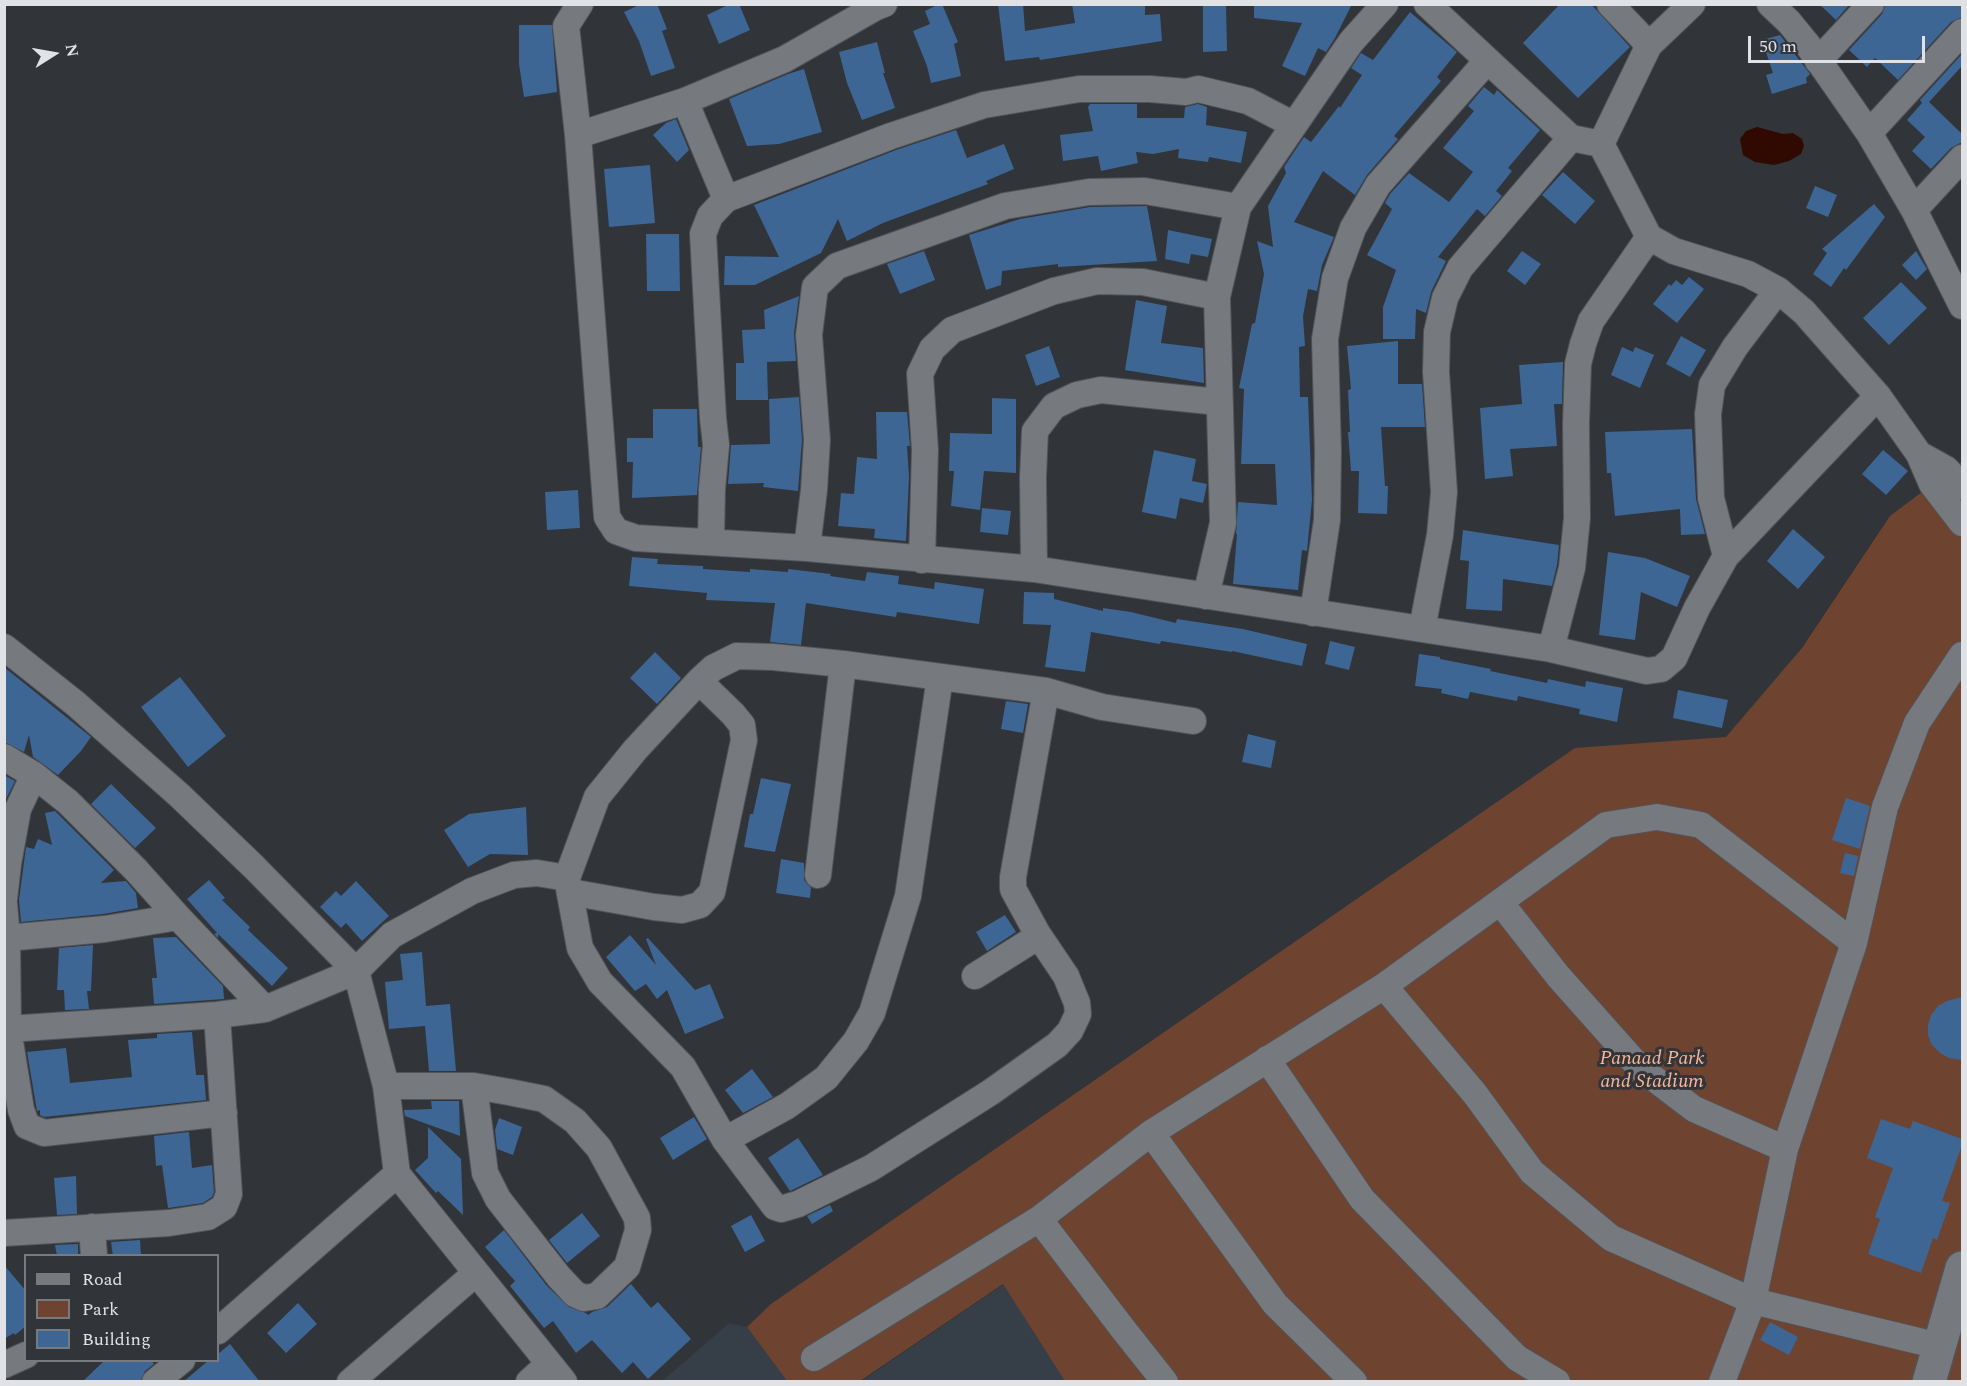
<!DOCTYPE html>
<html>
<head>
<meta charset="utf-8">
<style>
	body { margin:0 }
	#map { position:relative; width:1967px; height:1386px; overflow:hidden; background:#313439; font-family:Spectral,serif }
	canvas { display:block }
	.frame { position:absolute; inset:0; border:6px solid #e0e2e5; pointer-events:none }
	.legend { position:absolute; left:24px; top:1254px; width:195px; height:108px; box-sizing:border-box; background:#313439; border:2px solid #777a7e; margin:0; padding:8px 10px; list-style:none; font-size:18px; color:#e0e2e5 }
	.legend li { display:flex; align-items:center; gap:12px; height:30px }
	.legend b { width:30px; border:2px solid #777a7e }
	.north { position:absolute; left:24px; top:24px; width:60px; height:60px; -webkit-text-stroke:4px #313439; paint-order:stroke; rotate:79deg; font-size:16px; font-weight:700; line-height:24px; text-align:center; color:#e0e2e5 }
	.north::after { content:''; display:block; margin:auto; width:21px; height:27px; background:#e0e2e5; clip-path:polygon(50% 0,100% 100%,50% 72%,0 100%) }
	.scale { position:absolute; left:1748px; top:36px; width:177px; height:27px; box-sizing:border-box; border:3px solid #e0e2e5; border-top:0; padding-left:8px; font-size:18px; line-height:21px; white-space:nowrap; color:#e0e2e5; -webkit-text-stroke:4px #313439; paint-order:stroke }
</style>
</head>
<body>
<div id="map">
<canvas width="1967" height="1386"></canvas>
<div class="frame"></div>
<ul class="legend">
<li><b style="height:8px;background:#767a7f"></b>Road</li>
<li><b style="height:16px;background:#6e4430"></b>Park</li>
<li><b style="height:16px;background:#3d6694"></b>Building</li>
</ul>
<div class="north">N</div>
<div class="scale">50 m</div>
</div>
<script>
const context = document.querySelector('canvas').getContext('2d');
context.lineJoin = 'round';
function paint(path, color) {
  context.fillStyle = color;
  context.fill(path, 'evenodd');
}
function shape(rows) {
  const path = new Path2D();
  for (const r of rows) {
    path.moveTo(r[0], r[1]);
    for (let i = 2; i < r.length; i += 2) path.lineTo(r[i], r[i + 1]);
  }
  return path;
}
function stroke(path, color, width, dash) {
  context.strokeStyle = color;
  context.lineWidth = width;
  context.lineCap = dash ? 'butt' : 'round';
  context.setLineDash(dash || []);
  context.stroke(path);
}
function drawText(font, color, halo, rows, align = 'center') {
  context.font = font + ' Spectral,serif';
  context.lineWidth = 6;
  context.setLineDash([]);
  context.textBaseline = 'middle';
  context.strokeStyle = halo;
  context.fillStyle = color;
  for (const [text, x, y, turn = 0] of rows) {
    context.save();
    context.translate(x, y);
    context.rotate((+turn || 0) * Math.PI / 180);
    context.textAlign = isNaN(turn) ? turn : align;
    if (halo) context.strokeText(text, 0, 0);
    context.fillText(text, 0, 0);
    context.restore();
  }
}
paint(shape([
	[1004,1284,1065,1381,860,1382],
	[729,1323,747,1327,787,1381,662,1381]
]), '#363e47');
paint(shape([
	[1962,462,1962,1381,1065,1381,1003,1284,860,1381,787,1381,747,1327,771,1304,1575,748,1726,737,1802,648,1890,516]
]), '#6e4430');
paint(shape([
	[1757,127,1783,134,1793,133,1802,139,1804,146,1801,154,1789,161,1774,165,1755,162,1743,155,1740,139,1746,131]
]), '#300a00');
paint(shape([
	[641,4,657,4,667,29,662,31,675,68,651,76,639,41,624,12],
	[730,4,739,4,750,30,719,44,707,15],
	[939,4,942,4,958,42,954,44,961,76,931,83,927,66,913,31,930,24,925,11],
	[998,4,1023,4,1025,31,1075,23,1072,4,1145,4,1145,15,1160,14,1162,41,1040,60,1039,57,1005,61],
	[1203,4,1226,4,1227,51,1203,52],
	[1254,4,1352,4,1335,38,1326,52,1318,48,1305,76,1282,66,1302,23,1254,18],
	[1560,4,1591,4,1630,47,1578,98,1523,43],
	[1819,4,1850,4,1836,20],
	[1886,4,1962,4,1962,17,1951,22,1898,80,1875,58,1867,67,1849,50,1882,14],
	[1410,12,1457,52,1437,77,1441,81,1394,136,1398,139,1367,175,1355,195,1323,171,1294,222,1334,237,1322,265,1317,291,1308,289,1303,316,1305,346,1299,347,1300,397,1308,397,1312,500,1307,551,1302,550,1298,590,1233,584,1237,534,1236,534,1238,502,1277,505,1275,464,1241,464,1244,389,1239,388,1252,324,1255,323,1264,274,1257,241,1273,247,1268,206,1286,173,1284,167,1304,137,1311,142,1339,106,1340,108,1362,75,1351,68,1361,53,1373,60],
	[519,25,552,25,557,92,524,97,519,64],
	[1780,35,1810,74,1806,78,1807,83,1772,94,1766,75,1773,73,1762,40],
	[877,42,885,73,883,73,895,108,862,120,847,83,839,52],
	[1962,54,1962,66,1929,102,1962,134,1962,142,1951,148,1931,169,1912,151,1925,137,1907,120,1922,103,1920,100],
	[804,69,822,132,779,144,747,146,729,99,788,74],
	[1484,87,1494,95,1497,90,1540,130,1508,168,1512,171,1496,191,1502,196,1485,216,1477,209,1438,257,1446,261,1431,292,1426,313,1416,309,1415,339,1383,339,1383,307,1396,270,1367,255,1392,209,1385,203,1390,194,1409,173,1449,202,1473,172,1443,148,1474,111,1468,106],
	[1090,104,1137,104,1137,118,1184,118,1185,107,1198,104,1207,107,1206,125,1247,132,1241,163,1209,157,1208,162,1178,158,1179,149,1153,154,1136,152,1138,163,1101,171,1098,156,1063,161,1060,135,1093,131,1088,107],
	[676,119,689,150,677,162,653,135,666,123],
	[956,130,967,158,1004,144,1014,169,986,181,988,184,883,223,847,241,838,219,821,253,755,285,724,285,725,256,779,257,754,205,896,150],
	[650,165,655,223,609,227,604,169],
	[1563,172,1595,201,1575,224,1542,195],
	[1815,186,1837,195,1828,217,1806,208],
	[1874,204,1885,217,1846,270,1844,268,1831,287,1813,274,1827,253,1822,249],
	[1147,206,1157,261,1058,267,1058,264,1002,271,1001,285,986,290,969,235,1020,219,1090,207],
	[1168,230,1212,239,1208,257,1191,254,1189,264,1165,259],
	[646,234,679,234,680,291,647,291],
	[924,251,935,280,900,294,887,264],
	[1522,251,1541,264,1525,285,1507,271],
	[1916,251,1927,269,1916,280,1902,265],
	[1689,277,1704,289,1677,323,1653,304,1669,284,1671,286,1676,280,1682,285],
	[1901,282,1927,308,1889,345,1863,318],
	[799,296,794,333,796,361,767,362,768,400,736,400,736,363,744,363,742,330,765,329,764,310],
	[1136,300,1167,306,1161,343,1203,348,1204,383,1125,370],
	[1681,336,1706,350,1690,377,1666,364],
	[1398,341,1398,384,1422,384,1425,427,1381,427,1385,486,1388,486,1387,514,1358,513,1359,471,1351,471,1348,432,1350,432,1348,390,1351,389,1347,346],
	[1049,346,1060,377,1036,386,1025,355],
	[1622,347,1633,352,1635,347,1654,355,1640,388,1611,375],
	[1563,362,1562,404,1554,404,1557,446,1510,449,1513,476,1485,479,1480,408,1522,404,1519,365],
	[799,397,802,440,798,491,763,487,764,483,728,484,731,445,770,444,769,399],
	[992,398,1016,399,1016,473,984,471,980,510,951,506,954,471,949,471,950,433,992,434],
	[653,409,697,409,698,447,701,447,697,495,632,498,633,462,627,462,627,438,653,438],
	[876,412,907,412,910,446,907,446,909,477,906,541,874,538,875,529,838,526,841,493,854,494,857,457,877,459],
	[1692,429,1696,499,1705,534,1681,535,1680,509,1615,516,1611,473,1607,473,1605,432],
	[1154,450,1196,459,1192,481,1207,484,1203,503,1180,498,1176,519,1142,512],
	[1883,450,1908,471,1886,495,1862,474],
	[578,490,580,528,547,530,545,492],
	[982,508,1011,511,1008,535,980,532],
	[1793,529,1825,557,1798,589,1767,561],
	[1463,530,1559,545,1557,565,1552,586,1503,579,1502,611,1466,609,1469,561,1460,560],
	[1608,552,1645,558,1690,576,1677,607,1641,592,1635,640,1599,635],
	[632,557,658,559,657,564,703,566,703,569,750,572,750,569,788,572,788,569,831,574,830,576,865,581,867,572,899,576,898,584,934,589,935,582,984,589,979,624,897,612,896,617,806,603,801,645,770,642,775,603,706,600,707,593,629,586],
	[1024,592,1054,593,1054,599,1103,611,1103,608,1131,612,1176,623,1177,619,1243,629,1307,644,1302,666,1232,651,1232,652,1161,641,1160,644,1091,632,1085,672,1045,667,1051,625,1023,624],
	[1330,641,1355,647,1349,670,1325,664],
	[655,652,681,678,657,704,630,678],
	[1419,654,1440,657,1440,659,1491,669,1490,671,1547,683,1548,679,1585,687,1586,681,1623,688,1617,722,1579,714,1580,709,1518,696,1517,701,1470,692,1468,699,1441,693,1442,689,1415,686],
	[4,667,91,737,81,751,58,775,33,757,29,735,24,752,4,742],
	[180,677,226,736,188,767,141,707],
	[1678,690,1728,700,1722,728,1673,718],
	[1006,701,1028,704,1023,733,1001,729],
	[1248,734,1276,741,1271,768,1242,762],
	[4,775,15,781,5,801,4,801],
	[761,778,791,784,775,852,744,847,750,814,753,814],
	[111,784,156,828,135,848,91,804],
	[1846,798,1870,806,1860,849,1832,840],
	[526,807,528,855,490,854,468,867,444,830,469,814],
	[55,811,114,870,101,883,126,881,136,893,138,908,103,914,21,922,19,900,26,847,34,849,38,839,52,845,45,813],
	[1845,853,1858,856,1854,876,1840,873],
	[781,859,804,863,804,880,811,888,810,898,776,893],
	[209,880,225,898,222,900,250,927,248,930,288,968,272,986,218,934,218,938,214,934,217,933,187,899],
	[356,881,389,916,362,941,346,923,341,928,320,907,336,891,341,896],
	[1005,915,1016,932,987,951,976,932],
	[630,935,656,965,646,939,648,938,695,990,710,984,724,1018,685,1034,667,990,657,999,646,984,635,991,606,957],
	[176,937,223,986,224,999,154,1004,152,978,157,978,153,938],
	[93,945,91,991,87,991,89,1009,65,1010,64,990,57,990,59,948],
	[422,952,426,1006,450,1004,456,1071,429,1071,425,1026,389,1029,385,982,403,980,400,954],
	[1962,997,1962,1060,1949,1058,1940,1053,1932,1045,1928,1035,1928,1025,1931,1015,1938,1006,1947,1001],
	[192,1032,196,1075,204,1075,206,1100,44,1117,40,1115,40,1110,37,1111,27,1052,66,1048,70,1083,132,1077,128,1040,157,1038,157,1034],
	[752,1069,773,1097,743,1113,725,1090],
	[431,1101,459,1101,460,1136,405,1116,404,1110,432,1109],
	[694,1117,707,1139,673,1160,660,1138],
	[499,1118,522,1127,513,1155,497,1149,495,1130],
	[1881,1119,1910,1129,1913,1121,1962,1139,1962,1145,1942,1201,1950,1203,1937,1240,1933,1238,1921,1273,1868,1254,1880,1219,1875,1217,1893,1168,1867,1158],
	[428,1127,461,1159,463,1215,438,1191,436,1193,415,1170,428,1158],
	[189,1132,192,1168,212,1165,214,1192,212,1197,203,1203,168,1208,162,1165,156,1166,154,1136],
	[798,1138,823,1175,790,1191,768,1158],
	[76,1176,77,1214,57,1215,54,1178],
	[830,1205,833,1211,812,1224,807,1216],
	[582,1213,600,1236,567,1263,549,1240],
	[751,1215,765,1241,745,1252,731,1226],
	[504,1230,547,1286,569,1307,586,1313,588,1315,592,1312,607,1307,631,1284,651,1308,658,1302,691,1339,648,1379,633,1362,622,1373,592,1340,576,1353,553,1321,544,1328,510,1286,515,1281,485,1247],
	[140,1240,141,1256,113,1256,111,1242],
	[78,1244,78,1256,57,1256,55,1245],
	[4,1265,26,1291,26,1326,15,1335,14,1333,4,1339],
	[298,1303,317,1324,286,1353,267,1333],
	[1770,1322,1798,1337,1789,1355,1760,1340],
	[230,1344,260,1382,183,1382,209,1360,218,1360,218,1354],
	[105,1360,151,1360,154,1364,145,1371,140,1382,82,1382]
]), '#3d6694');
const minor = shape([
	[580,4,566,26,578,135,607,517,616,531,636,538,807,548,1034,569,1551,649,1647,671,1661,669,1674,658,1697,608,1726,556,1878,396],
	[1427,4,1571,138,1601,144,1649,237,1674,251,1748,274,1778,290,1804,312,1878,396,1919,454,1932,484,1962,523],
	[1610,4,1649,45],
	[1770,4,1789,22,1807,44,1869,133,1914,210,1962,306],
	[1818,61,1871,4],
	[685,101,726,199],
	[1869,133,1962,32],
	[578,135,685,101,785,59,876,7,884,4],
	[1601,144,1649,45,1692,4],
	[1914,210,1962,158],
	[1919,454,1946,469,1962,486],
	[711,541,712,489,716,445,713,418,703,234,710,216,726,199,891,136,984,105,1079,89,1150,89,1186,92,1198,89,1248,101,1294,125],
	[807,548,814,490,817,440,809,335,815,287,837,266,1005,206,1089,192,1145,191,1238,207],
	[1726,556,1711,498,1708,414,1712,385,1735,347,1778,290],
	[922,560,925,450,920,374,932,349,952,330,1054,291,1097,281,1143,282,1217,297],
	[1034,569,1033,477,1035,431,1054,406,1077,395,1101,390,1219,402],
	[1206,596,1223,523,1217,297,1238,207,1351,42,1385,4],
	[1313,613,1327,520,1328,452,1325,339,1335,278,1353,228,1378,185,1487,61],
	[1422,629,1440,535,1444,492,1436,372,1437,332,1445,298,1460,268,1571,138],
	[4,647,76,704,179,795,254,867,356,971,386,1086,397,1174,564,1382],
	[1551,649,1572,568,1577,518,1576,424,1578,364,1583,344,1591,321,1649,237],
	[4,757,34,775,68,802,136,870,178,917,265,1009],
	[818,875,843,664],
	[567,878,597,797,635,750,699,681,713,668,737,656,773,657,843,664,1046,691,1102,707,1193,721],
	[570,892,654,907,682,910,700,905,712,892,744,740,742,725,733,714,699,681],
	[4,899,8,864,18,809,34,775],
	[1500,902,1558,976,1639,1067,1694,1109,1785,1149],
	[4,904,7,938,8,1029,217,1015,265,1009,356,971,392,935,472,891,514,875,537,873,567,878,580,948,600,982,683,1067,725,1140,775,1207,781,1209,798,1204,871,1168,991,1092,1057,1045,1070,1031,1078,1014,1077,1003,1066,976,1037,933],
	[7,938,105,929,178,917],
	[975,976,1034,939,1037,933,1013,889,1013,877,1046,691],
	[1384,986,1475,1094,1532,1172,1611,1238,1753,1301,1939,1346],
	[4,1029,8,1029,21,1110,27,1126,44,1133,224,1113],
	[1267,1059,1362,1199,1517,1358,1557,1382],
	[386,1086,474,1086,509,1092,544,1099,575,1121,599,1148,637,1218,638,1230,627,1267,597,1296,584,1298,575,1294,559,1277,498,1199,485,1173,474,1086],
	[1151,1133,1275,1304,1354,1382],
	[725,1140,787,1106,826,1078,856,1041,872,1013,908,896,940,677],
	[1039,1219,1123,1329,1165,1382],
	[92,1227,94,1256],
	[4,1233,169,1223,208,1217,224,1207,229,1194,217,1015],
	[218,1331,397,1174],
	[814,1358,1039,1219,1151,1133,1384,986,1606,825,1657,817,1701,825,1854,943],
	[4,1365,26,1355],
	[155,1382,182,1360],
	[350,1382,476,1273],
	[529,1382,549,1364],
	[1722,1382,1753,1301,1785,1149,1854,943,1885,807,1917,723,1962,655]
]);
const tertiary = shape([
	[1929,1382,1962,1268]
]);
stroke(minor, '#515357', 28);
stroke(tertiary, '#515357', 36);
stroke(minor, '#767a7f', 26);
stroke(tertiary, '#767a7f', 33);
drawText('italic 20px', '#fcb696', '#313439', [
	["Panaad Park",1652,1060],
	["and Stadium",1652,1083]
]);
</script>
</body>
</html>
